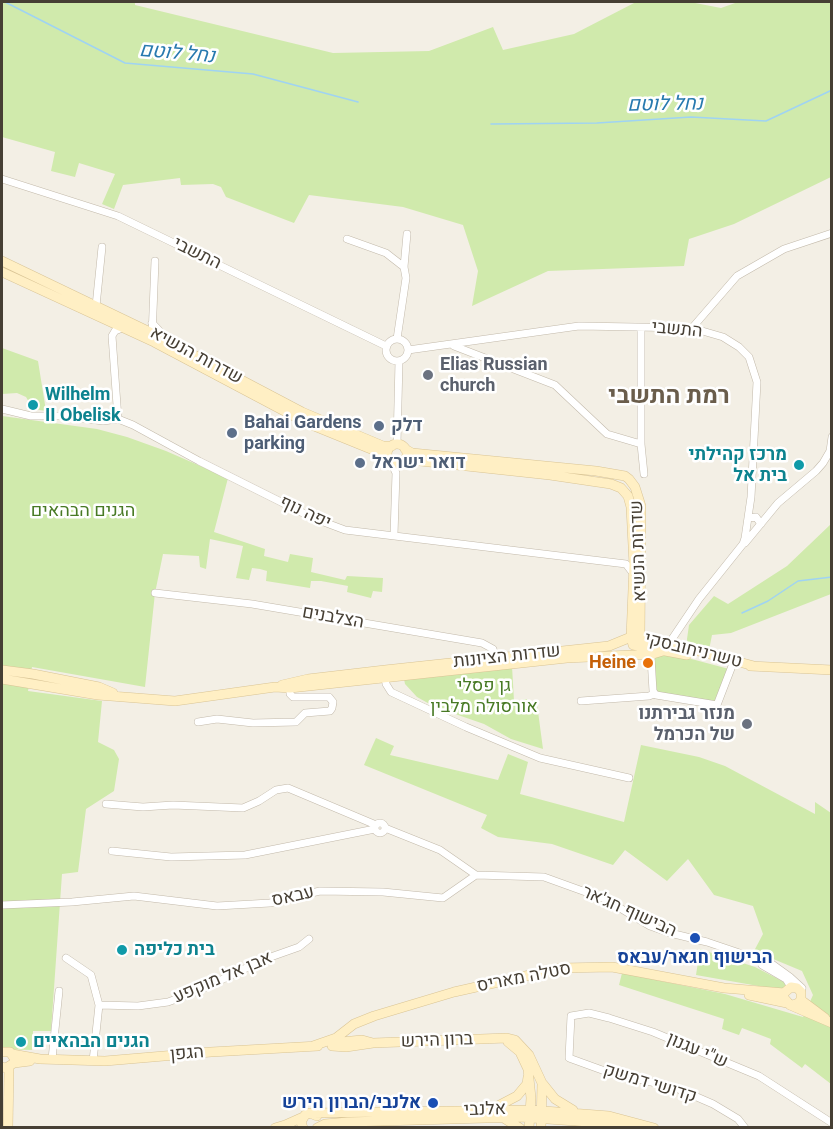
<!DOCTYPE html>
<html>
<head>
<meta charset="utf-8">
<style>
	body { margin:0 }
	#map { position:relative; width:833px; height:1129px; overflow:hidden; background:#f3efe5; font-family:Roboto,sans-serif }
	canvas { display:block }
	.frame { position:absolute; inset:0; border:3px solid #463f34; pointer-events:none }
</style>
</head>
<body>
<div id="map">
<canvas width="833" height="1129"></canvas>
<div class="frame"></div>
</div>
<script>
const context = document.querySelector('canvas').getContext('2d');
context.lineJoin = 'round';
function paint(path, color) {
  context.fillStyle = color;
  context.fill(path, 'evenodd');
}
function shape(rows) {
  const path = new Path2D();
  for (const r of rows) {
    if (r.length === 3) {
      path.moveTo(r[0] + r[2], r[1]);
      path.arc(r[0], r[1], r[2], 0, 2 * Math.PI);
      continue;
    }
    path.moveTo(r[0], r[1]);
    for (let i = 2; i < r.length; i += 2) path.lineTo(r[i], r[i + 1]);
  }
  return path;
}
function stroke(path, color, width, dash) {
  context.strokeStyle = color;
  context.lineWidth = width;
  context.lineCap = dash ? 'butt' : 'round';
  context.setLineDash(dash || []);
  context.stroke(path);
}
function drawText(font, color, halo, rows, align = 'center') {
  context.font = font + ' Roboto,Heebo,sans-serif';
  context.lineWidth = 5;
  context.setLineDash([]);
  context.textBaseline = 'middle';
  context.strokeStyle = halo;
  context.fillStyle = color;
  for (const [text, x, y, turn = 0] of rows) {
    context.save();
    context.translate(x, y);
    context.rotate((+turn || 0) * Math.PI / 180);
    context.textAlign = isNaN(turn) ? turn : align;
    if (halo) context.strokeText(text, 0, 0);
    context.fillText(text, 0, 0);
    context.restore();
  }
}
paint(shape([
	[2,2,135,2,135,5,333,53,429,51,493,27,503,50,574,34,636,2,690,2,721,8,738,2,831,2,831,177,734,224,689,239,684,266,548,271,472,306,478,271,463,225,403,207,309,195,294,223,226,197,221,187,213,184,181,185,180,178,123,185,114,209,102,204,115,174,79,163,75,177,51,171,55,152,2,137],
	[2,348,38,361,46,411,33,409,26,397,17,393,2,394],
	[2,416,97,429,127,437,166,451,228,478,214,532,265,549,264,556,288,562,290,554,313,558,311,572,345,580,347,576,383,578,382,592,373,591,371,598,347,592,348,586,321,581,311,581,310,588,266,581,267,571,260,569,252,568,249,580,236,578,243,546,210,539,206,569,200,567,199,556,163,554,155,593,145,687,32,667,28,691,102,701,98,742,114,750,119,759,114,791,86,809,78,872,62,874,51,1031,33,1031,32,1050,2,1049],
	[831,524,831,594,731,633,712,635,709,650,688,647,687,639,689,625,714,596,728,604,787,566],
	[669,653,729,669,715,702,655,692,654,656],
	[512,666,514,701,527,699,528,705,537,704,543,749,511,739,484,724,435,707,417,697,405,684,404,679],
	[376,738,394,746,390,755,498,780,508,754,528,762,520,794,624,822,641,745,699,757,725,766,815,814,815,802,831,813,831,1084,805,1064,802,1068,770,1044,771,1039,742,1028,739,1035,722,1029,724,1019,619,985,622,973,725,994,803,1017,813,995,802,971,754,951,763,934,753,906,714,895,688,859,667,881,625,850,613,865,552,844,498,837,481,828,487,815,364,765],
	[700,949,755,967,784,982,787,984,787,989,781,990,696,975]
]), '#d0eaac');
stroke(shape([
	[5,2,125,63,253,74,358,102],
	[491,124,597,123,691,117,766,121,832,90],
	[742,613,768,601,798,581,832,577]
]), '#9fd3f3', 1.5);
const street = shape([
	[2,179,118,216,386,346],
	[347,239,386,253,404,267],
	[96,306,102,247],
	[152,323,169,341],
	[641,328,641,444,644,474],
	[692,328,737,276,784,249,832,233],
	[152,337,155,261],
	[397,350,11],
	[397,339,406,278,404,267,407,234],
	[454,346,555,385,607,434,641,444],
	[408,350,579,326,692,328,723,337,739,347,749,357,757,382,751,497,745,538,743,544,699,599,668,645],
	[2,409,31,416,67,416,103,421,118,419,133,425,199,461,313,518,345,530,626,564,633,573],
	[118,419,112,336,115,331,122,328],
	[397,444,399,361],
	[391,462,396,473,394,535],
	[748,518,756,517,761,524],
	[745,543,778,503,816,471,823,463,830,451,832,437],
	[155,593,252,604,482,643,493,649,497,662],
	[648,654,651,658,653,691,656,695,717,705,732,666,731,659],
	[385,675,386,684,391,692,466,727,540,758,629,778],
	[581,701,649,696,654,694],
	[198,722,217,719,253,723,296,722,305,713,330,711,332,708,333,702,329,697,293,697,290,694,290,688],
	[106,804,143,807,173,805,243,808,259,801,276,790,288,788,376,825],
	[380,828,5],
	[385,828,440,850,476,875],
	[112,851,171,857,245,855,375,829],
	[476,875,544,877,605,899,650,926,670,933,707,942,772,964,790,977,802,988],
	[2,905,72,902,134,896,217,906,270,903,320,891,383,892,443,898,476,875],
	[66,958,91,975,99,1005,93,1061],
	[762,965,786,979,791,987],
	[99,1005,138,1006,168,1002,198,991,265,959,299,947,309,939],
	[52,1059,59,991],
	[745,1128,738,1119,713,1104,676,1088,602,1070,569,1058,571,1016,589,1013,609,1018,653,1032,759,1076,832,1123]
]);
const secondary = shape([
	[2,261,152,333,302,412,383,446,392,446],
	[2,272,154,342,307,423,381,453,388,459],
	[397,454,10],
	[405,449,412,453,596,471,625,476,629,479,635,487,641,506,640,637],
	[403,462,411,460,550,475,611,484,621,488,628,496,631,507,634,565,631,637,633,645],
	[633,645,687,655],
	[750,666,832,670],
	[2,670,33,674,99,687,113,693],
	[2,679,98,695,175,701,275,687,290,688,567,658,653,654,666,650],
	[282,685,308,679,385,670,609,646,631,637,657,640,754,666],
	[784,993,791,987,797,988,801,992,801,1000,797,1004,792,1005],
	[749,995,787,1003],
	[784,998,790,1005,832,1023],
	[801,1000,825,1018],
	[508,1042,520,1052,528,1069,531,1098,529,1128],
	[331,1043,362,1040,373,1043],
	[313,1046,336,1038,354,1024,374,1016,454,992,561,968,612,967,724,988,784,993],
	[332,1046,346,1047,373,1043,507,1038,515,1040,529,1055,542,1083,541,1128],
	[2,1052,10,1052,14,1058],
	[12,1054,40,1059,105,1061,211,1052,318,1046],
	[2,1067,6,1068,14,1063,30,1061],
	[543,1084,555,1099,573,1110],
	[494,1108,517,1096,527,1084,528,1077],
	[313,1113,531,1110,609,1116,654,1128],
	[505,1119,520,1128],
	[8,1128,9,1068],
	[275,1128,285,1125,303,1117],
	[303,1128,301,1122,305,1115,310,1113,317,1116],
	[317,1128,325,1124,348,1122,520,1117,603,1123,626,1128]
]);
stroke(street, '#c2b9aa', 8);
stroke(secondary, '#d9c495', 10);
stroke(street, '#fff', 7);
stroke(secondary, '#ffefc4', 9);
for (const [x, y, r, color] of [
	[428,375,6,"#6b7280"],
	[33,405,6,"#0f9aa8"],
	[379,426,6,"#5c6f8a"],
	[232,433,6,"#5c6f8a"],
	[360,463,6,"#5c6f8a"],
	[799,465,6,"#0f9aa8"],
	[648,663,6,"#e8710a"],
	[747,724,6,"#6b7280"],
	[695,938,6,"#1a4fb4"],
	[122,950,6,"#0f9aa8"],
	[21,1042,6,"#0f9aa8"],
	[433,1103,6,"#1a4fb4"]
]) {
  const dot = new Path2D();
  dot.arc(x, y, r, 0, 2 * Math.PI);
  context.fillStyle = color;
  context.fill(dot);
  stroke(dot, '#fff', 2);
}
drawText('18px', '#463f34', '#fff', [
	["התשבי",197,254,26],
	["התשבי",677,330,5],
	["שדרות הנשיא",196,356,28],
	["יפה נוף",305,513,25],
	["שדרות הנשיא",639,551,-92],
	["הצלבנים",333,618,10],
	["טשרניחובסקי",693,651,14],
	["שדרות הציונות",507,657,-6],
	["עבאס",293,897,-12],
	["הבישוף חג'אר",629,912,24],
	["אבן אל מוקפע",223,978,-23],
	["סטלה מאריס",524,978,-11],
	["ברון הירש",437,1041,-2],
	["ש\"י עגנון",697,1051,23],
	["הגפן",187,1054,-5],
	["קדושי דמשק",650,1084,17],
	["אלנבי",485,1110,-2]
]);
drawText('bold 18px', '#5b616d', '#fff', [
	["Elias Russian",440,365],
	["church",440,386],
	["מנזר גבירתנו",735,714,"right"],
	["של הכרמל",735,735,"right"]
], 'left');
drawText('bold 18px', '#0d838f', '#fff', [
	["Wilhelm",45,395],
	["II Obelisk",45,416],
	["מרכז קהילתי",787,455,"right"],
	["בית אל",787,476,"right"],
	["בית כליפה",134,950],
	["הגנים הבהאיים",33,1042]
], 'left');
drawText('bold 18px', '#4e5e75', '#fff', [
	["Bahai Gardens",244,423],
	["parking",244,444],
	["דלק",391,426],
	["דואר ישראל",372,463]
], 'left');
drawText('18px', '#487a25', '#fff', [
	["הגנים הבהאים",83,511],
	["גן פסלי",484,686],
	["אורסולה מלבין",484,707]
]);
drawText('bold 18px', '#c56008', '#fff', [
	["Heine",636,663]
], 'right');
drawText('bold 18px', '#164399', '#fff', [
	["הבישוף חגאר/עבאס",695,958],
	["אלנבי/הברון הירש",421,1103,"right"]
]);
drawText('italic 20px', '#287aaf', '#fff', [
	["נחל לוטם",177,54,5],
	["נחל לוטם",665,105,-1]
]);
drawText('bold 24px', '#6a5d4b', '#fff', [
	["רמת התשבי",669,397]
]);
</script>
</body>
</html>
